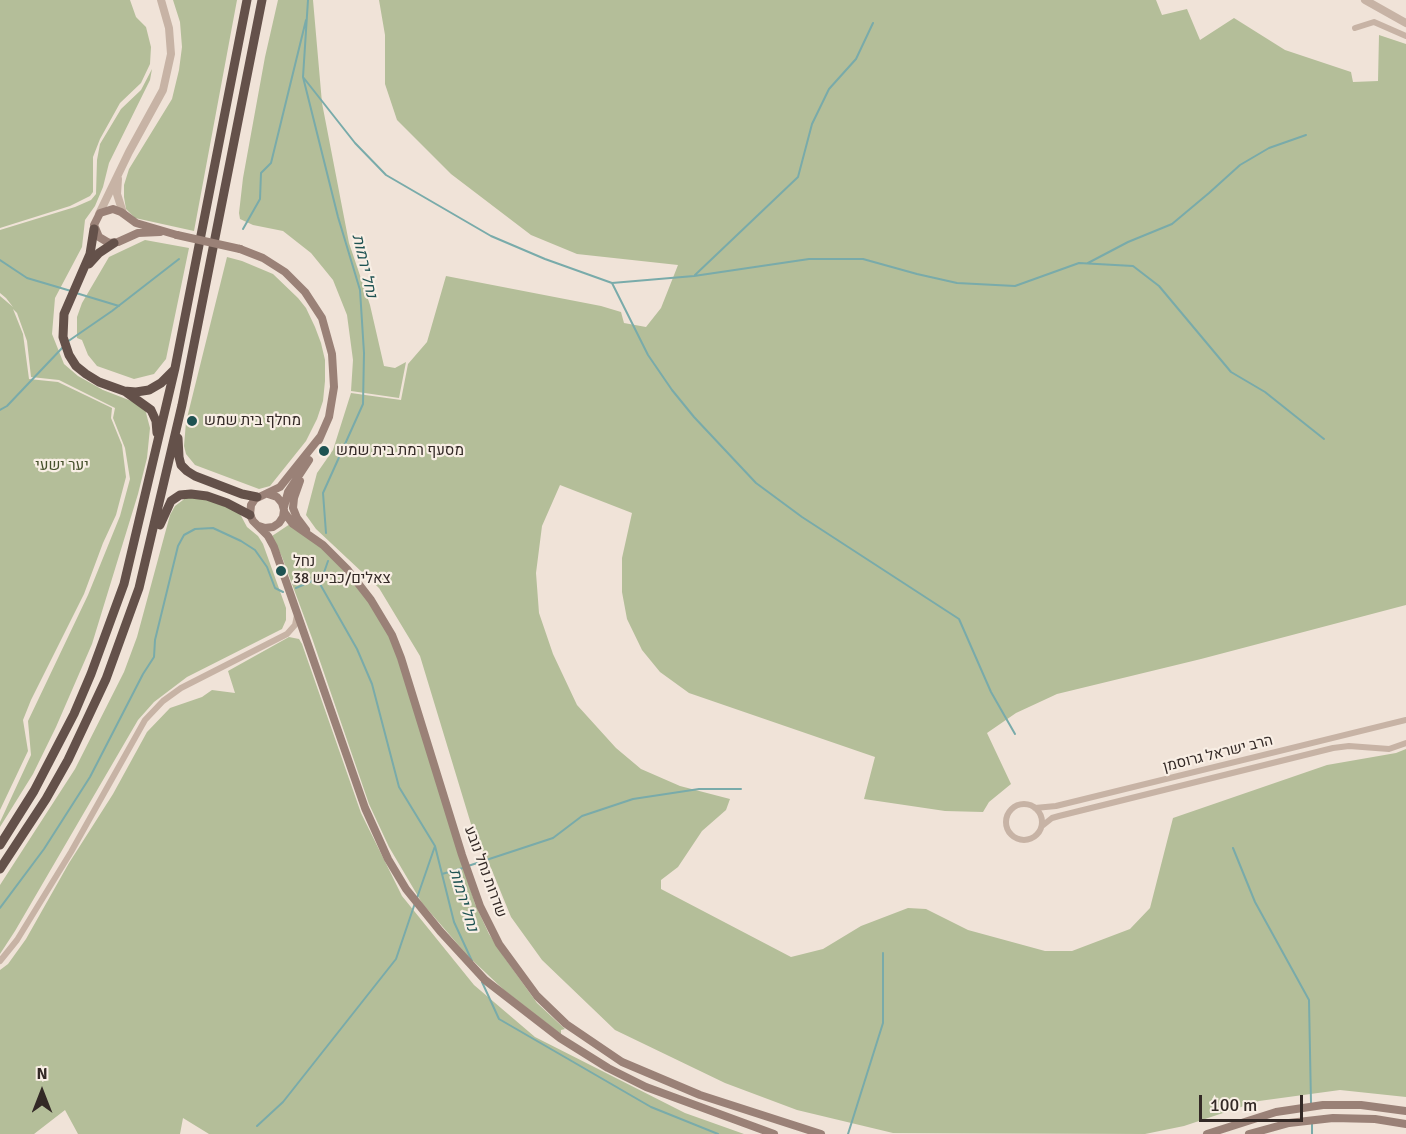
<!DOCTYPE html>
<html>
<head>
<meta charset="utf-8">
<style>
	body { margin:0 }
	#map { position:relative; width:1406px; height:1134px; overflow:hidden; background:#f0e3d8; font-family:Signika,sans-serif }
	canvas { display:block }
	.north { position:absolute; left:12px; top:1062px; width:60px; height:60px; -webkit-text-stroke:4px #f8eee4; paint-order:stroke; rotate:0deg; font-size:16px; font-weight:700; line-height:24px; text-align:center; color:#332926 }
	.north::after { content:''; display:block; margin:auto; width:21px; height:27px; background:#332926; clip-path:polygon(50% 0,100% 100%,50% 72%,0 100%) }
	.scale { position:absolute; left:1199px; top:1095px; width:104px; height:27px; box-sizing:border-box; border:3px solid #332926; border-top:0; padding-left:8px; font-size:18px; line-height:21px; white-space:nowrap; color:#332926; -webkit-text-stroke:4px #f8eee4; paint-order:stroke }
</style>
</head>
<body>
<div id="map">
<canvas width="1406" height="1134"></canvas>
<div class="north">N</div>
<div class="scale">100 m</div>
</div>
<script>
const context = document.querySelector('canvas').getContext('2d');
context.lineJoin = 'round';
function paint(path, color) {
  context.fillStyle = color;
  context.fill(path, 'evenodd');
}
function shape(rows) {
  const path = new Path2D();
  for (const r of rows) {
    if (r.length === 3) {
      path.moveTo(r[0] + r[2], r[1]);
      path.arc(r[0], r[1], r[2], 0, 2 * Math.PI);
      continue;
    }
    path.moveTo(r[0], r[1]);
    for (let i = 2; i < r.length; i += 2) path.lineTo(r[i], r[i + 1]);
  }
  return path;
}
function stroke(path, color, width, dash) {
  context.strokeStyle = color;
  context.lineWidth = width;
  context.lineCap = dash ? 'butt' : 'round';
  context.setLineDash(dash || []);
  context.stroke(path);
}
function drawText(font, color, halo, rows, align = 'center') {
  context.font = font + ' Signika,Heebo,sans-serif';
  context.lineWidth = 4.5;
  context.setLineDash([]);
  context.textBaseline = 'middle';
  context.strokeStyle = halo;
  context.fillStyle = color;
  for (const [text, x, y, turn = 0] of rows) {
    context.save();
    context.translate(x, y);
    context.rotate((+turn || 0) * Math.PI / 180);
    context.textAlign = isNaN(turn) ? turn : align;
    if (halo) context.strokeText(text, 0, 0);
    context.fillText(text, 0, 0);
    context.restore();
  }
}
paint(shape([
	[0,0,130,0,136,17,146,27,151,47,150,64,141,83,120,103,100,139,93,157,93,192,90,196,70,206,0,228],
	[173,0,237,0,194,231,135,218,126,209,124,197,124,185,129,169,172,99,179,70,182,47,180,22],
	[278,0,313,0,322,103,349,243,370,305,384,366,395,368,406,362,399,398,351,391,353,360,347,315,333,280,311,253,283,231,253,225,240,219,239,213,243,178,265,57],
	[379,0,1156,0,1162,15,1187,9,1200,40,1234,18,1285,50,1351,72,1353,82,1378,81,1379,35,1406,44,1406,605,1201,659,1057,694,1016,713,987,733,1011,784,989,802,983,812,945,811,864,799,875,757,689,693,660,672,642,650,627,619,622,592,622,558,632,513,560,485,542,526,536,573,539,613,553,654,577,705,616,748,641,769,680,786,730,799,726,810,702,831,678,867,661,880,661,889,791,957,823,949,861,926,908,908,926,909,968,930,1045,951,1072,951,1130,929,1150,908,1173,818,1327,765,1396,753,1406,749,1406,1097,1340,1090,1259,1101,1184,1126,1145,1134,893,1133,797,1110,725,1083,615,1030,542,960,511,917,491,868,474,834,420,656,379,588,316,529,306,515,317,473,333,450,351,393,401,400,408,364,427,342,446,276,601,306,621,312,624,323,646,327,661,308,678,265,577,254,531,235,451,174,397,120,385,84,385,35],
	[152,69,150,80,109,163,103,187,95,206,85,220,82,247,55,298,52,334,64,364,78,376,103,390,134,402,145,409,150,428,147,458,138,494,92,644,56,727,33,774,0,827,0,822,31,755,28,721,88,595,120,516,130,479,125,448,113,418,115,408,59,380,31,377,27,341,17,313,13,309,23,334,29,379,58,382,112,408,111,418,122,445,126,477,116,515,103,543,84,594,31,700,23,720,28,751,0,810,0,296,13,307,6,298,0,293,0,230,75,207,91,200,96,194,97,160,100,144,121,109,141,90],
	[145,240,189,248,166,359,154,374,134,379,97,366,88,355,82,340,77,338,77,317,82,303,109,257],
	[227,257,242,261,273,274,298,298,306,308,315,327,321,343,325,360,325,381,323,401,317,419,306,441,270,486,259,489,195,465,186,454,184,446,186,422],
	[187,497,205,498,239,512,247,527,258,536,263,544,286,608,286,620,282,629,187,677,154,702,138,720,15,931,0,954,0,885,75,769,124,672,137,637,170,515,175,506],
	[290,524,328,553,364,594,389,636,398,657,475,904,489,934,504,957,537,1003,565,1029,561,1030,561,1034,504,990,468,956,422,903,389,847,369,804,312,638,282,557,272,536],
	[289,637,299,639,302,644,361,813,402,896,474,985,535,1037,685,1113,744,1134,209,1134,183,1118,180,1134,78,1134,65,1110,34,1134,0,1134,0,970,8,964,26,939,69,863,113,794,147,732,170,708,202,697,212,690,235,693,228,671]
]), '#b4be99');
stroke(shape([
	[308,0,303,77,338,217,360,290,364,353,363,404,323,493,326,533],
	[303,77,355,143,386,175,491,236,545,259,612,283,694,276,809,259,863,259,917,274,957,283,1015,286,1079,263,1133,266,1159,286,1231,372,1265,392,1324,439],
	[243,229,260,199,261,173,271,163,306,20],
	[0,260,27,278,71,291],
	[1088,263,1128,242,1172,224,1209,193,1240,165,1269,148,1306,135],
	[695,275,798,177,812,124,829,89,856,59,873,23],
	[612,283,648,355,672,390,694,417,756,483,802,517,959,619,991,692,1015,734],
	[76,293,119,306],
	[67,342,112,311,179,259],
	[0,410,7,406,64,346],
	[328,561,320,584,357,649,372,684,399,787,435,846,454,922,472,961],
	[296,588,321,577],
	[1233,848,1255,902,1309,1000,1311,1103],
	[468,866,553,838,582,816,633,799,699,789,741,789],
	[442,874,463,868],
	[417,898,435,846],
	[0,908,44,849,90,777,143,674,154,657,155,640,178,546,184,535,195,529,213,528,241,541,255,550,267,567,275,588,283,592],
	[482,982,499,1019,651,1107,718,1134],
	[1312,1124,1312,1134],
	[257,1126,283,1102,396,959,415,903],
	[848,1134,883,1023,883,953]
]), '#79abaa', 2);
stroke(shape([
	[1355,28,1374,22,1406,36],
	[1024,822,18],
	[1035,808,1056,806,1406,720],
	[1042,826,1052,818,1059,816,1333,748,1349,746,1389,749,1406,743],
	[0,961,17,940,71,852,145,720,163,701,181,688,287,634,295,625,297,615]
]), '#c7b3a5', 6);
stroke(shape([
	[1365,0,1406,23],
	[118,179,117,194,123,213],
	[99,214,129,152,163,90,171,54,169,28,161,0]
]), '#c7b3a5', 8);
stroke(shape([
	[160,232,138,233,118,242,109,243,99,237,94,225,100,213,113,209,121,212,136,223,177,235],
	[240,249,263,258,285,272,305,292,322,318,332,354,334,387,329,417,319,440],
	[320,437,280,487,255,499,251,505,250,515,253,521,268,536,274,547,365,808,388,859,406,889,440,931,485,980,560,1038,608,1068,646,1087,774,1134],
	[300,481,294,498,293,508,297,518,306,530],
	[284,507,288,492,309,460],
	[284,512,293,524,323,545,347,569,371,600,392,635,401,658,462,855,480,906,499,944,537,996,566,1024,622,1062,700,1095,821,1134],
	[259,526,265,528,273,527,279,523,283,517,284,510,282,503,277,497,268,494],
	[1207,1134,1276,1112,1323,1105,1361,1105,1406,1111],
	[1249,1134,1289,1123,1333,1118,1375,1119,1406,1124]
]), '#9a8177', 8);
stroke(shape([
	[94,229,90,254,64,314,63,337,69,355,76,366,86,374,99,382,124,391,136,392,149,390,161,383,174,370],
	[89,264,99,253,114,243],
	[126,392,151,410,156,421,157,433],
	[178,438,179,457,181,465,187,471,195,476,242,494,257,497],
	[160,525,171,501,180,495,191,494,207,496,227,503,250,515],
	[0,845,34,791,74,714,91,674,124,584,175,368,247,0],
	[0,869,46,799,68,760,106,679,139,588,182,405,262,0]
]), '#64514a', 9);
stroke(shape([
	[177,235,240,249]
]), '#9a8177', 8);
for (const [x, y, r, color] of [
	[192,421,6,"#1e5252"],
	[324,451,6,"#1e5252"],
	[281,571,6,"#1e5252"]
]) {
  const dot = new Path2D();
  dot.arc(x, y, r, 0, 2 * Math.PI);
  context.fillStyle = color;
  context.fill(dot);
  stroke(dot, '#f8eee4', 2);
}
drawText('15px', '#332926', '#f8eee4', [
	["מחלף בית שמש",204,421],
	["מסעף רמת בית שמש",336,451],
	["נחל",293,562],
	["צאלים/כביש 38",293,579]
], 'left');
drawText('15px', '#45502b', '#f8eee4', [
	["יער ישעי",62,466]
]);
drawText('15px', '#332926', '#f8eee4', [
	["הרב ישראל גרוסמן",1218,754,-14],
	["שדרות נחל נובע",485,872,70]
]);
drawText('italic 16px', '#1e5252', '#f8eee4', [
	["נחל ירמות",364,266,77],
	["נחל ירמות",463,900,73]
]);
</script>
</body>
</html>
